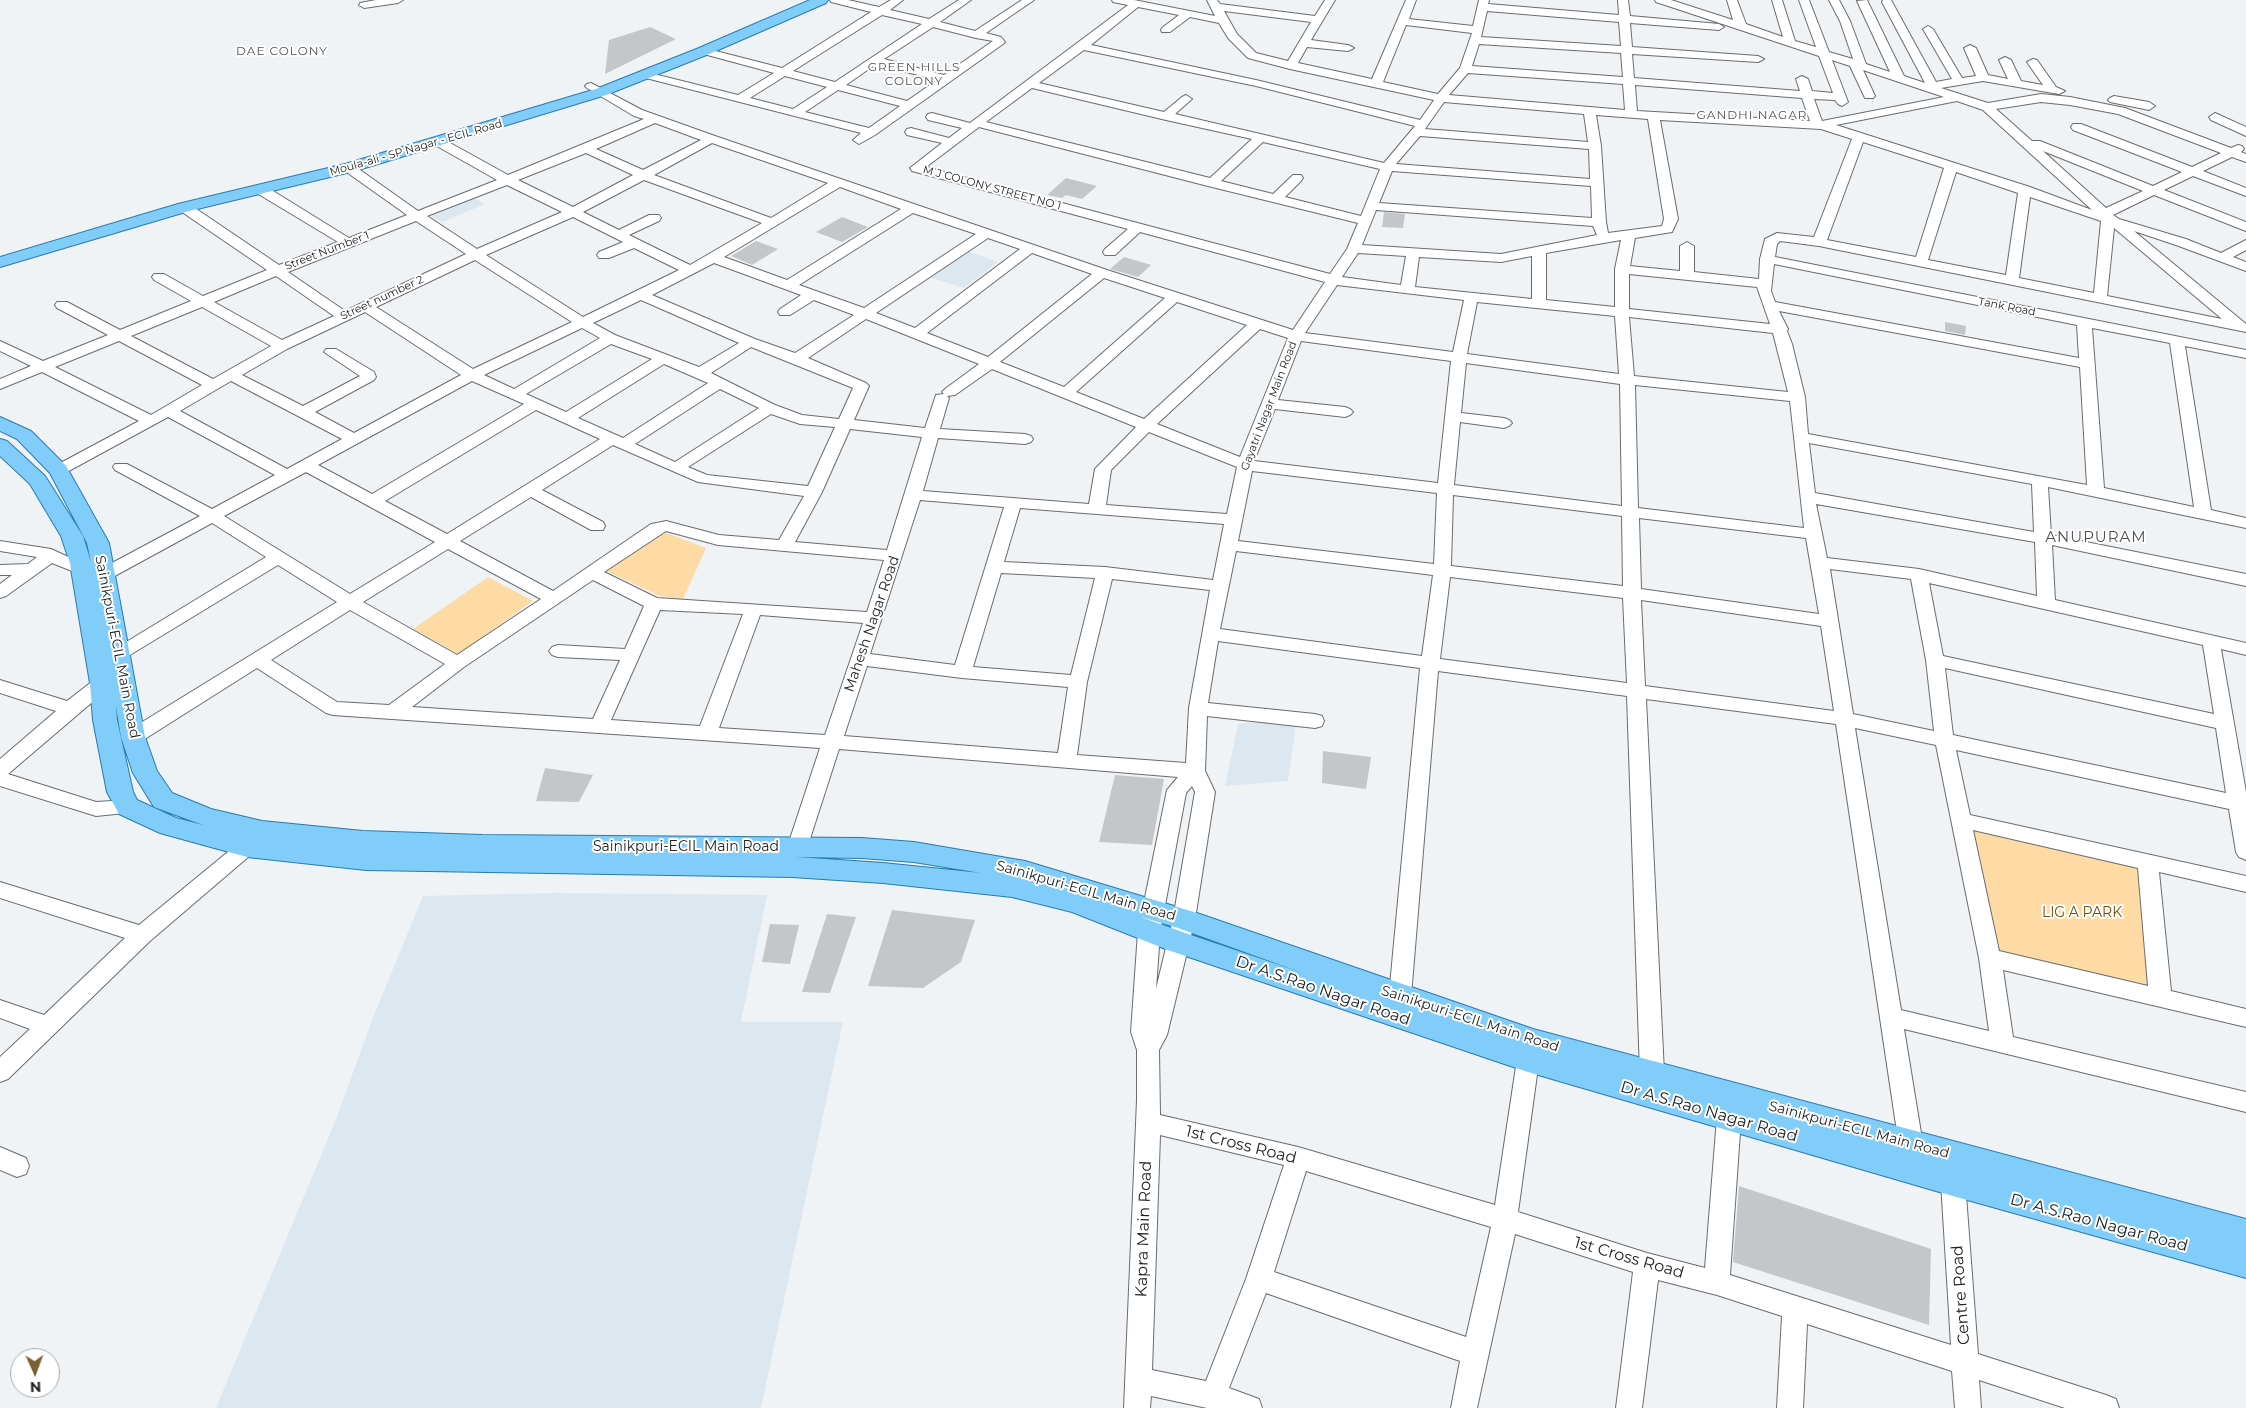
<!DOCTYPE html>
<html>
<head>
<meta charset="utf-8">
<style>
	body { margin:0 }
	#map { position:relative; width:2246px; height:1408px; overflow:hidden; background:#eff3f6; font-family:Montserrat,sans-serif }
	canvas { display:block }
	.north { position:absolute; left:10px; top:1348px; width:50px; height:50px; box-sizing:border-box; background:#fff; border:1px solid #a6a7a7; border-radius:50%; rotate:178deg; font-size:14px; font-weight:700; line-height:20px; text-align:center; color:#212223 }
	.north::after { content:''; display:block; margin:auto; width:18px; height:22px; background:#7a5f31; clip-path:polygon(50% 0,100% 100%,50% 72%,0 100%) }
</style>
</head>
<body>
<div id="map">
<canvas width="2246" height="1408"></canvas>
<div class="north">N</div>
</div>
<script>
const context = document.querySelector('canvas').getContext('2d');
context.lineJoin = 'round';
function paint(path, color) {
  context.fillStyle = color;
  context.fill(path, 'evenodd');
}
function shape(rows) {
  const path = new Path2D();
  for (const r of rows) {
    path.moveTo(r[0], r[1]);
    for (let i = 2; i < r.length; i += 2) path.lineTo(r[i], r[i + 1]);
  }
  return path;
}
function stroke(path, color, width, dash) {
  context.strokeStyle = color;
  context.lineWidth = width;
  context.lineCap = dash ? 'butt' : 'round';
  context.setLineDash(dash || []);
  context.stroke(path);
}
function drawText(font, color, halo, rows, align = 'center') {
  context.font = font + ' Montserrat,sans-serif';
  context.lineWidth = 4;
  context.setLineDash([]);
  context.textBaseline = 'middle';
  context.strokeStyle = halo;
  context.fillStyle = color;
  for (const [text, x, y, turn = 0] of rows) {
    context.save();
    context.translate(x, y);
    context.rotate((+turn || 0) * Math.PI / 180);
    context.textAlign = isNaN(turn) ? turn : align;
    if (halo) context.strokeText(text, 0, 0);
    context.fillText(text, 0, 0);
    context.restore();
  }
}
paint(shape([
	[474,198,485,204,442,222,431,216],
	[967,251,998,262,964,288,929,277],
	[1297,719,1288,781,1225,786,1238,724],
	[555,893,767,895,741,1022,843,1022,761,1408,216,1408,337,1117,372,1020,423,896]
]), '#dde7ef');
paint(shape([
	[661,531,706,548,683,599,660,596,604,570],
	[488,577,533,601,458,654,413,629],
	[1969,829,2141,866,2152,991,1998,954]
]), '#fedba4');
paint(shape([
	[650,27,676,39,605,74,609,40],
	[1066,178,1097,186,1082,199,1066,195,1062,198,1047,195],
	[1384,212,1405,214,1403,228,1382,227],
	[842,217,868,227,842,242,816,232],
	[756,241,778,249,752,265,731,256],
	[1124,257,1151,265,1138,277,1110,269],
	[1945,322,1966,326,1965,335,1945,331],
	[1323,751,1371,757,1366,789,1322,783],
	[545,768,593,775,579,802,536,801],
	[1115,775,1164,779,1152,845,1099,842],
	[892,910,975,920,961,962,923,988,868,986],
	[827,914,856,917,830,993,802,992],
	[770,924,799,925,790,964,762,962],
	[1739,1186,1931,1249,1929,1325,1733,1262]
]), '#c4c7ca');
const minor = shape([
	[376,0,403,0,398,3,364,8,359,5,360,3,376,0],
	[830,0,848,0,879,7,891,0,903,0,890,10,929,19,959,0,971,0,940,22,975,31,1022,0,1034,0,986,33,1001,37,1005,42,1003,44,875,135,859,144,853,140,861,133,642,77,640,75,646,72,738,95,774,73,700,53,698,51,700,49,704,48,782,68,871,12,831,2,830,0],
	[882,15,922,24,835,82,793,71,882,15],
	[933,27,976,38,993,41,944,75,884,59,933,27],
	[876,64,937,80,907,101,846,85,876,64],
	[785,76,827,87,793,109,750,98,785,76],
	[838,90,900,106,869,128,805,112,838,90],
	[1112,0,1134,0,1215,16,1207,0,1217,0,1220,4,1315,16,1325,0,1335,0,1311,40,1348,45,1354,48,1348,51,1307,47,1298,63,1372,79,1406,0,1416,0,1409,19,1473,26,1479,0,1489,0,1488,4,1619,15,1618,0,1628,0,1630,16,1719,24,1724,27,1719,30,1630,23,1632,47,1758,56,1764,59,1758,62,1632,54,1634,78,1800,91,1796,79,1802,76,1808,79,1812,91,1833,93,1819,56,1656,2,1655,0,1671,0,1733,20,1727,0,1737,0,1746,24,1783,37,1772,0,1782,0,1795,41,1816,47,1799,0,1809,0,1829,52,1853,59,1840,21,1829,0,1839,0,1850,21,1866,64,1890,72,1857,1,1867,0,1904,76,1925,83,1882,2,1883,0,1891,0,1936,82,1952,79,1923,29,1928,26,1933,29,1962,78,1976,76,1964,48,1970,45,1976,48,1988,75,2008,79,1999,60,2005,57,2011,60,2021,81,2043,85,2027,62,2033,59,2037,60,2056,87,2065,91,2059,94,1983,81,1941,88,1988,103,2041,94,2070,97,2125,108,2231,148,2238,145,2242,146,2244,149,2241,152,2246,154,2246,162,2232,157,2203,171,2246,188,2246,196,2193,176,2164,190,2246,222,2246,231,2154,195,2113,215,2119,219,2186,239,2221,253,2246,240,2246,250,2233,257,2246,262,2246,271,2176,245,2134,231,2246,324,2246,332,1819,246,1780,241,1777,244,1775,257,2246,350,2246,358,2185,346,2211,510,2246,518,2246,528,2048,487,2051,535,2246,574,2246,586,2052,545,2055,600,2246,643,2246,655,2221,649,2246,792,2246,860,2239,857,2236,852,2229,809,1956,750,1970,815,2246,876,2246,892,2159,872,2171,991,2246,1009,2246,1027,2003,970,2013,1037,2246,1092,2246,1112,1904,1029,1923,1145,1919,1152,1911,1156,1903,1152,1899,1145,1836,724,1646,699,1664,1073,1660,1080,1652,1083,1644,1080,1640,1073,1627,696,1438,671,1411,996,1408,1002,1400,1005,1392,1002,1389,996,1420,668,1218,641,1208,703,1315,714,1322,716,1324,721,1322,726,1315,728,1207,716,1205,771,1215,792,1195,919,1167,1035,1159,1050,1160,1115,1298,1147,1495,1205,1517,1060,1520,1053,1528,1050,1536,1053,1539,1060,1518,1212,1647,1253,1705,1268,1717,1118,1721,1111,1729,1108,1737,1111,1741,1118,1730,1275,1951,1345,1941,1182,1944,1174,1953,1171,1962,1174,1965,1182,1978,1354,2106,1395,2116,1399,2119,1408,2065,1408,1979,1380,1981,1408,1955,1408,1952,1371,1807,1324,1803,1408,1777,1408,1782,1316,1717,1295,1658,1280,1642,1408,1616,1408,1633,1272,1515,1234,1477,1408,1451,1408,1460,1361,1266,1293,1229,1388,1259,1399,1262,1408,1207,1408,1151,1396,1150,1408,1124,1408,1137,1100,1137,1050,1131,1032,1138,932,1167,790,1178,777,839,749,807,848,804,853,797,856,790,853,787,848,820,748,333,715,326,713,257,668,140,742,133,744,126,742,123,737,126,732,337,602,278,565,125,658,119,660,113,658,110,654,113,650,266,557,212,523,111,578,105,580,99,578,96,574,99,570,200,516,115,470,113,467,115,464,127,464,212,509,275,475,168,417,65,473,53,473,51,470,53,467,139,421,42,372,0,389,0,379,31,366,0,351,0,341,43,361,108,335,57,308,55,305,57,302,67,302,120,330,191,301,154,280,152,277,154,274,164,274,203,296,267,270,179,210,178,207,179,204,189,204,279,265,338,242,255,192,254,189,255,186,265,186,349,238,407,215,345,171,343,168,345,165,353,165,418,211,497,180,435,145,433,142,435,139,443,139,508,175,644,119,634,116,587,88,585,86,587,84,591,83,642,110,715,136,1107,270,1293,330,1325,282,1140,232,1115,255,1105,255,1103,252,1105,249,1128,229,912,171,910,168,942,143,907,135,905,132,907,129,911,128,949,138,962,128,928,120,926,117,928,114,932,113,970,123,1128,5,1113,2,1112,0],
	[1138,7,1179,15,1162,28,1161,30,1162,32,1170,32,1190,17,1219,23,1228,38,1248,58,1290,69,1434,100,1420,120,1256,80,1091,45,1138,7],
	[1224,11,1311,22,1288,61,1256,53,1237,34,1224,11],
	[1487,11,1619,22,1621,46,1481,37,1487,11],
	[1406,25,1472,33,1460,68,1438,94,1383,82,1406,25],
	[1479,44,1621,53,1623,77,1472,66,1479,44],
	[1084,50,1256,86,1415,126,1384,163,1175,114,1192,99,1186,95,1182,97,1164,112,1039,83,1084,50],
	[1832,60,1850,66,1865,98,1873,98,1875,96,1863,70,1944,97,1822,121,1814,99,1835,100,1838,104,1842,106,1848,102,1832,60],
	[1468,73,1623,84,1625,110,1449,95,1468,73],
	[1635,85,1802,98,1810,121,1637,111,1635,85],
	[1032,88,1166,120,1252,139,1210,178,986,122,1032,88],
	[1957,101,1983,110,2092,210,2030,187,1836,125,1957,101],
	[1444,102,1584,114,1588,142,1425,129,1444,102],
	[2041,102,2070,105,2118,114,2221,153,2192,167,2081,124,2073,124,2071,127,2073,130,2182,172,2153,186,2040,141,2032,141,1996,109,2041,102],
	[1596,115,1648,119,1664,219,1662,226,1608,233,1606,222,1601,146,1596,115],
	[1660,120,1821,129,1852,139,1814,237,1777,233,1765,239,1760,259,1759,279,1694,272,1694,246,1687,242,1680,246,1680,271,1630,266,1635,238,1672,232,1678,219,1660,120],
	[655,123,701,140,643,170,596,149,655,123],
	[979,127,1208,186,1358,223,1347,249,1330,274,926,167,979,127],
	[1420,136,1589,149,1590,179,1396,164,1420,136],
	[1263,142,1380,169,1361,216,1285,197,1301,181,1303,178,1301,175,1293,175,1273,194,1221,181,1263,142],
	[1863,142,1944,168,1916,257,1827,240,1863,142],
	[712,143,828,183,771,218,654,175,712,143],
	[2043,151,2143,191,2106,208,2043,151],
	[586,153,633,175,573,207,518,180,586,153],
	[1392,171,1591,186,1592,218,1379,203,1392,171],
	[1956,172,2018,193,2006,275,1928,260,1956,172],
	[644,180,762,223,690,265,629,235,659,221,661,218,659,215,649,215,619,230,583,212,644,180],
	[507,185,562,212,477,249,427,216,507,185],
	[840,187,901,209,787,280,724,257,840,187],
	[2030,197,2101,221,2094,293,2019,278,2030,197],
	[1376,210,1593,226,1597,235,1501,254,1362,245,1376,210],
	[913,213,976,234,864,308,799,285,913,213],
	[573,217,623,242,599,252,597,255,599,258,609,258,634,248,679,270,583,317,486,255,573,217],
	[416,221,466,254,345,311,288,272,416,221],
	[2114,228,2222,319,2107,296,2114,228],
	[988,238,1020,249,915,328,876,313,988,238],
	[1621,240,1615,269,1615,307,1546,300,1546,253,1621,240],
	[1032,253,1092,274,988,357,927,333,1032,253],
	[1358,253,1406,256,1401,285,1342,277,1358,253],
	[1532,256,1532,299,1415,287,1419,257,1501,262,1532,256],
	[475,260,572,322,473,369,376,307,475,260],
	[714,263,801,295,780,309,778,312,780,315,790,315,814,300,854,315,795,353,755,339,652,295,714,263],
	[1774,264,2077,325,2079,358,1775,302,1771,291,1774,264],
	[1629,274,1757,287,1770,324,1629,309,1629,274],
	[276,276,334,316,282,340,214,302,276,276],
	[1104,278,1165,298,1064,387,1000,362,1104,278],
	[1337,285,1464,300,1453,352,1305,333,1337,285],
	[641,300,739,343,699,367,615,335,593,323,641,300],
	[1177,302,1247,325,1144,419,1076,392,1177,302],
	[1477,302,1615,316,1619,374,1467,354,1477,302],
	[202,307,271,346,213,379,131,336,202,307],
	[1779,311,2080,367,2087,485,1808,434,1805,397,1792,344,1787,331,1788,329,1779,311],
	[365,312,461,375,354,433,315,412,374,380,376,377,374,372,336,349,326,349,324,352,360,376,303,406,242,375,287,349,365,312],
	[1629,317,1773,333,1788,392,1634,376,1629,317],
	[866,319,979,364,945,389,942,392,944,394,936,395,925,428,854,420,869,386,866,383,808,358,866,319],
	[582,328,600,338,514,389,484,375,582,328],
	[2092,328,2170,343,2194,507,2104,488,2092,328],
	[1260,329,1288,338,1240,457,1157,424,1260,329],
	[119,341,202,385,151,415,55,367,119,341],
	[1301,341,1451,361,1438,483,1254,461,1275,409,1345,417,1350,415,1353,412,1350,409,1345,407,1278,400,1301,341],
	[611,344,652,359,566,412,526,394,611,344],
	[751,347,853,388,839,419,802,415,775,405,711,373,751,347],
	[1466,363,1620,384,1622,506,1454,485,1460,422,1504,428,1509,426,1512,423,1509,420,1504,418,1461,413,1466,363],
	[664,364,708,383,623,438,578,418,664,364],
	[992,369,1136,427,1095,469,1089,504,923,491,938,438,1025,444,1031,442,1033,439,1031,436,1025,434,940,429,949,398,947,396,955,395,992,369],
	[231,381,342,439,287,469,180,411,231,381],
	[472,381,524,404,372,494,318,465,472,381],
	[1635,385,1790,401,1804,528,1638,508,1635,385],
	[720,389,759,408,675,462,635,444,720,389],
	[536,410,600,439,447,534,385,501,536,410],
	[771,414,800,424,835,427,808,486,707,475,688,467,771,414],
	[850,429,922,437,887,550,795,542,822,492,850,429],
	[1149,432,1237,467,1227,514,1106,505,1111,470,1149,432],
	[1809,443,2032,484,2034,532,1815,493,1809,443],
	[613,445,698,482,804,496,779,540,719,535,666,521,657,523,651,524,553,591,460,541,531,497,591,530,603,530,605,526,603,522,542,490,613,445],
	[1252,471,1437,493,1434,564,1238,541,1252,471],
	[306,472,435,542,350,594,224,516,306,472],
	[1453,495,1622,516,1623,586,1451,566,1453,495],
	[920,500,1004,507,955,665,870,654,920,500],
	[1816,504,2035,542,2037,596,1919,569,1827,558,1816,504],
	[1020,508,1224,524,1213,580,1105,567,1004,562,1020,508],
	[1639,518,1806,538,1819,614,1641,589,1639,518],
	[666,531,718,545,884,560,867,612,657,598,604,572,666,531],
	[448,549,541,599,457,655,363,602,448,549],
	[1236,551,1433,575,1422,656,1220,629,1236,551],
	[1830,569,1911,579,1926,660,1934,731,1853,714,1830,569],
	[1001,573,1095,578,1071,675,973,667,1001,573],
	[1450,577,1623,598,1627,683,1440,659,1450,577],
	[1112,579,1210,590,1189,708,1186,763,1077,755,1087,682,1112,579],
	[593,580,644,606,625,649,558,645,552,647,549,651,552,655,558,657,620,660,593,719,412,707,464,667,593,580],
	[1929,583,2203,645,2214,714,1943,656,1929,583],
	[1641,600,1821,626,1834,711,1645,686,1641,600],
	[350,610,445,664,389,705,337,702,271,660,350,610],
	[660,610,743,614,700,726,611,720,660,610],
	[760,615,863,623,825,735,719,728,760,615],
	[867,666,962,678,1068,687,1058,753,844,736,867,666],
	[1945,668,2216,728,2226,793,1953,735,1945,668],
	[1855,728,1936,745,1979,958,1989,1031,1901,1010,1855,728],
	[1192,786,1195,792,1173,919,1156,989,1160,932,1186,793,1192,786],
	[1973,830,2138,868,2148,986,1999,951,1973,830],
	[1160,1135,1284,1165,1246,1279,1206,1381,1152,1370,1160,1135],
	[1306,1171,1491,1227,1466,1337,1274,1272,1306,1171],
	[2114,96,2149,102,2155,106,2149,110,2110,102,2108,100,2110,98,2114,96],
	[2215,113,2246,127,2246,136,2211,120,2209,117,2215,113],
	[0,541,51,549,88,566,91,570,88,574,82,575,52,563,6,596,0,598,0,584,12,575,0,575,0,565,28,564,37,557,0,551,0,541],
	[110,671,117,673,119,677,117,681,8,774,96,802,128,800,135,802,138,807,135,812,96,816,0,786,0,759,56,711,0,693,0,680,67,701,103,673,110,671],
	[247,839,254,842,257,847,254,852,150,941,8,1079,0,1082,0,1057,30,1029,0,1018,0,1000,44,1015,125,938,0,898,0,882,139,925,240,842,247,839],
	[0,1147,26,1158,29,1166,26,1174,17,1177,0,1170,0,1147]
]);
const major = shape([
	[810,0,828,0,826,3,709,54,606,95,355,171,189,211,0,267,0,257,178,204,345,164,596,89,699,48,810,0],
	[0,417,31,431,66,466,109,543,145,737,157,771,172,793,211,809,262,821,363,831,482,835,862,838,914,842,1025,861,1194,912,1533,1029,2246,1219,2246,1278,1953,1196,1528,1072,1168,950,1072,912,1012,897,883,883,792,877,366,870,247,857,160,833,119,814,107,792,93,720,90,683,70,563,61,536,30,484,0,456,0,439,7,441,45,476,83,536,91,562,87,543,50,473,17,439,0,431,0,417],
	[116,706,121,737,133,773,154,807,203,825,176,818,137,800,133,792,117,720,116,706],
	[796,857,862,858,914,862,981,873,883,863,796,857],
	[1138,916,1178,928,1303,973,1188,934,1138,916]
]);
stroke(minor, '#696c6e', 2);
stroke(major, '#297bac', 2);
paint(minor, '#fff');
paint(major, '#81cdf9');
drawText('11px', '#212223', '#fff', [
	["Moula-ali - SP Nagar - ECIL Road",416,148,-16],
	["M J COLONY STREET NO 1",992,188,15],
	["Street Number 1",327,251,-21],
	["Street number 2",382,298,-25],
	["Tank Road",2007,307,11],
	["Gayatri Nagar Main Road",1269,406,-69]
]);
context.letterSpacing = '1px';
drawText('12px', '#4f5254', '#fff', [
	["DAE COLONY",282,51],
	["GREEN HILLS",914,67],
	["COLONY",914,81],
	["GANDHI NAGAR",1752,115]
]);
context.letterSpacing = '0px';
drawText('14px', '#212223', '#fff', [
	["Mahesh Nagar Road",872,624,-71],
	["Sainikpuri-ECIL Main Road",117,647,79],
	["Sainikpuri-ECIL Main Road",686,847],
	["Sainikpuri-ECIL Main Road",1086,891,16],
	["Sainikpuri-ECIL Main Road",1470,1019,18],
	["Sainikpuri-ECIL Main Road",1859,1130,15]
]);
drawText('14px', '#724f06', '#fff', [
	["LIG A PARK",2082,913]
]);
context.letterSpacing = '1px';
drawText('15px', '#4f5254', '#fff', [
	["ANUPURAM",2096,538]
]);
context.letterSpacing = '0px';
drawText('16px', '#212223', '#fff', [
	["Dr A.S.Rao Nagar Road",1323,991,19],
	["Dr A.S.Rao Nagar Road",1709,1112,16],
	["1st Cross Road",1241,1145,14],
	["Dr A.S.Rao Nagar Road",2099,1223,15],
	["Kapra Main Road",1144,1229,-88],
	["1st Cross Road",1629,1258,16],
	["Centre Road",1961,1295,-94]
]);
</script>
</body>
</html>
